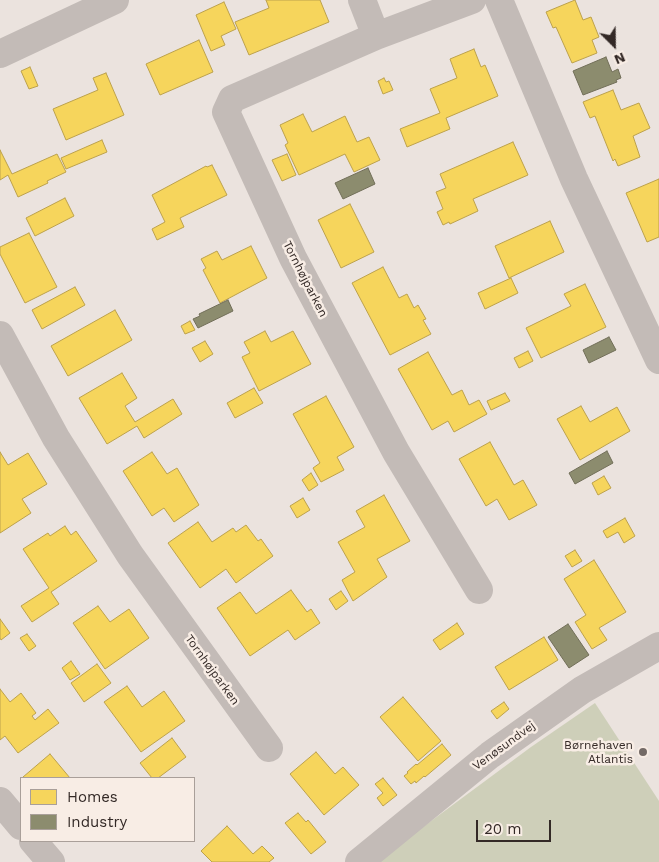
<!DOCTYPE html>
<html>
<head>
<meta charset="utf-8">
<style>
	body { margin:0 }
	#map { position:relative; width:659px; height:862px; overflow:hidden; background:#ebe3de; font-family:"Work Sans",sans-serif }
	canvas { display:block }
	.legend { position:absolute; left:20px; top:777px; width:175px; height:65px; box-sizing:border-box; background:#f8ede5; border:1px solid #a99f99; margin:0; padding:6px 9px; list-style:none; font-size:15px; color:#332926 }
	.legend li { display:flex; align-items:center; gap:10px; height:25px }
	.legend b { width:25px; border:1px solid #a99f99 }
	.north { position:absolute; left:589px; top:20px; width:50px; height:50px; -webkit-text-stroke:4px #f8ede5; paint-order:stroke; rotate:157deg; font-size:14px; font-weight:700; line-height:20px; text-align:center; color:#332926 }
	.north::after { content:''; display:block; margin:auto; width:18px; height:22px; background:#332926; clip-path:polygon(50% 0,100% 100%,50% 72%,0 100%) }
	.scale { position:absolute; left:476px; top:820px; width:75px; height:22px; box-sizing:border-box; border:2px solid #332926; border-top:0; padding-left:6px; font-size:15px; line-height:18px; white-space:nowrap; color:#332926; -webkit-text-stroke:4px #f8ede5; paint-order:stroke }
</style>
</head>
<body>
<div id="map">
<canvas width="659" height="862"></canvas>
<ul class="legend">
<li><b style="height:14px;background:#f6d55c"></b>Homes</li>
<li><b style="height:14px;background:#8c8c6e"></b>Industry</li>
</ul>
<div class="north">N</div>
<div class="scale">20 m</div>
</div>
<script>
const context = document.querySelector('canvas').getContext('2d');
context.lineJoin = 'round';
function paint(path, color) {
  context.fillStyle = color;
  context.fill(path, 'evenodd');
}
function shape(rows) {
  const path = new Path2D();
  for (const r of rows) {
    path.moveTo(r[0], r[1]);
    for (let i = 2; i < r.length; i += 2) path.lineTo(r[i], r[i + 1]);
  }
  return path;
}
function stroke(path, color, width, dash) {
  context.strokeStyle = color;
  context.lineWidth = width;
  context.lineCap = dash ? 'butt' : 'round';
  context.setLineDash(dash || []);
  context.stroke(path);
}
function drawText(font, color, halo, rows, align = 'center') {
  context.font = font + ' "Work Sans",sans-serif';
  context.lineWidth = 5;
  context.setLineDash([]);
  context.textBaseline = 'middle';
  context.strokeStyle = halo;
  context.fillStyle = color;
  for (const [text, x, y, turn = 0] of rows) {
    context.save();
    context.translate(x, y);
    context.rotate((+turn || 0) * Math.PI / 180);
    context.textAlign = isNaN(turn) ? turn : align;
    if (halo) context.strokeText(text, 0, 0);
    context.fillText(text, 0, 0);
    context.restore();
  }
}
paint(shape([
	[595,703,659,801,659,862,380,862,396,847,531,747]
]), '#cecfb9');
const homes = shape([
	[266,0,320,0,329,22,249,55,235,22,269,8,266,0],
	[575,0,583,20,591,17,599,37,592,40,597,53,572,63,556,27,553,28,546,12,575,0],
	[224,2,236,29,221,36,225,45,211,51,196,15,224,2],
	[199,40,213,72,160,95,146,64,199,40],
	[474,49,481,67,485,65,498,96,446,118,450,129,407,147,400,129,440,113,430,89,457,78,450,59,474,49],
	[30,67,38,86,29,89,21,71,30,67],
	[106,73,124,115,66,140,53,109,98,90,93,78,106,73],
	[384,78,386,82,389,81,393,90,383,94,378,81,384,78],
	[613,90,621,110,639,103,650,128,633,136,640,157,618,166,615,159,613,161,595,116,590,118,583,102,613,90],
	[303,114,312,132,345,116,357,142,369,137,380,160,354,172,345,154,299,175,285,145,288,143,280,125,303,114],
	[102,140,107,152,66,169,61,158,102,140],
	[513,142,528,175,473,199,478,211,450,224,449,222,443,225,437,212,443,209,436,192,446,188,440,174,513,142],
	[0,150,12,174,57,154,66,172,47,181,48,183,18,197,8,175,0,180,0,150],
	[287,154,296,175,282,181,272,160,287,154],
	[212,165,227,195,180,218,184,227,157,240,152,229,165,222,152,195,206,166,207,167,212,165],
	[659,179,659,237,647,242,626,193,659,179],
	[65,198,74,216,35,236,26,218,65,198],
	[350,204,374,252,341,268,318,220,350,204],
	[550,221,564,252,509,278,495,246,550,221],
	[29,233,57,287,25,303,0,254,0,247,29,233],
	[251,246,267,278,220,303,203,270,206,268,201,259,217,251,222,260,251,246],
	[383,267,399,298,407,294,414,308,418,305,426,319,423,320,431,334,390,355,352,283,383,267],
	[511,278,518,293,485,309,478,293,511,278],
	[585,284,606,327,541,358,526,328,571,306,564,294,585,284],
	[75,287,85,305,42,329,32,310,75,287],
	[115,310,132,340,68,376,51,346,115,310],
	[190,321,195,330,185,334,181,326,190,321],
	[265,331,271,342,293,331,311,364,259,391,242,357,250,353,244,342,265,331],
	[205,341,213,354,200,362,192,348,205,341],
	[528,351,533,361,519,368,514,358,528,351],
	[428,352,452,395,462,390,469,405,479,400,487,414,454,432,448,421,432,430,398,369,428,352],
	[122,373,137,398,125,406,135,422,173,399,182,414,144,438,137,426,107,444,79,398,122,373],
	[254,388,263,403,235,418,227,403,254,388],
	[505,393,510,401,491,410,487,401,505,393],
	[326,396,354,447,337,457,344,470,321,482,313,468,320,463,293,414,326,396],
	[581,406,590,422,617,407,630,431,580,460,557,419,581,406],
	[490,442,514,485,523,480,537,505,509,520,497,499,486,506,459,459,490,442],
	[0,452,8,465,28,453,47,484,22,499,31,513,0,533,0,452],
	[152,452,167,474,177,468,199,505,174,522,164,508,152,516,123,471,152,452],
	[311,473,318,485,309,491,302,480,311,473],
	[604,476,611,488,598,495,592,483,604,476],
	[384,495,410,541,377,559,387,577,353,601,342,580,355,572,338,542,365,527,356,511,384,495],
	[303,498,310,510,297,518,290,506,303,498],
	[625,518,635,536,624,543,618,532,607,538,603,531,625,518],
	[198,522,212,542,233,528,236,532,246,525,258,541,261,539,273,556,236,583,226,569,200,588,168,543,198,522],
	[65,526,71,535,76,531,97,561,51,592,59,604,32,622,21,606,49,588,23,549,48,533,50,536,65,526],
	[575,550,582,561,572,567,565,556,575,550],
	[594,560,626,612,599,628,607,640,592,649,575,622,586,615,564,579,594,560],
	[291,590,307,612,311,609,320,623,295,640,288,630,250,656,217,608,240,592,256,614,291,590],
	[341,591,348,601,336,610,329,599,341,591],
	[98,606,110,622,129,609,149,638,105,669,73,623,98,606],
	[0,619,10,633,1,640,0,638,0,619],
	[457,623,464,634,440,650,433,640,457,623],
	[27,634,36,646,29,651,20,638,27,634],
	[544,637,558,660,509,690,495,667,544,637],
	[71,661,80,674,70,680,62,668,71,661],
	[97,664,111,683,84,702,71,683,97,664],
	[127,686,142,707,164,691,185,721,141,752,104,702,127,686],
	[0,689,10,702,21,693,36,713,32,716,35,720,48,709,59,723,18,753,5,736,0,740,0,689],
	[403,697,441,741,418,761,380,717,403,697],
	[504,702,509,709,497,719,491,711,504,702],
	[172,738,186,757,158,778,152,778,140,763,172,738],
	[442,744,451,755,425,777,424,776,416,783,415,781,411,784,404,776,408,773,407,772,416,764,417,765,442,744],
	[316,752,335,774,343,767,359,785,324,815,290,774,316,752],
	[50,754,70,778,24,778,23,777,50,754],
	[383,778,397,795,383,806,377,798,383,793,375,784,383,778],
	[298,813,306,822,308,820,326,842,311,854,285,823,298,813],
	[227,826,253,854,262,846,274,858,269,862,212,862,201,851,227,826]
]);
paint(homes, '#f6d55c');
stroke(homes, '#bca14c', 1);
const industry = shape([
	[606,57,612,72,618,69,621,78,616,80,617,82,583,95,573,71,606,57],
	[368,168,375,184,343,199,335,183,368,168],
	[228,300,233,311,198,328,193,319,200,316,199,314,228,300],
	[609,337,616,350,589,363,583,350,609,337],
	[607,451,613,463,575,484,569,473,607,451],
	[568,624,589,655,569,668,548,637,568,624]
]);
paint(industry, '#8c8c6e');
stroke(industry, '#716e58', 1);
stroke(shape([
	[362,0,376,36,232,99,226,112,293,258,396,452,479,590],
	[499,0,574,179,659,360],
	[376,36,472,0],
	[0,54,115,0],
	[0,335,56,438,130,555,269,748],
	[0,801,21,826],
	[33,841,51,862],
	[359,862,490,755,582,690,659,646]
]), '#c3bbb7', 28);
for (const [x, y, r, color] of [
	[643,752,5,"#736a66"]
]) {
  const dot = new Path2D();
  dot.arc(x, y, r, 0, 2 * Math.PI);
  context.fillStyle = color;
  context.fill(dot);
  stroke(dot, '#f8ede5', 2);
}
drawText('12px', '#332926', '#f8ede5', [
	["Tornhøjparken",305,279,63],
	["Tornhøjparken",212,670,54],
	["Venøsundvej",504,746,-36]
]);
drawText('12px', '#332926', '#f8ede5', [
	["Børnehaven",633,745],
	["Atlantis",633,759]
], 'right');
</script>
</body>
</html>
